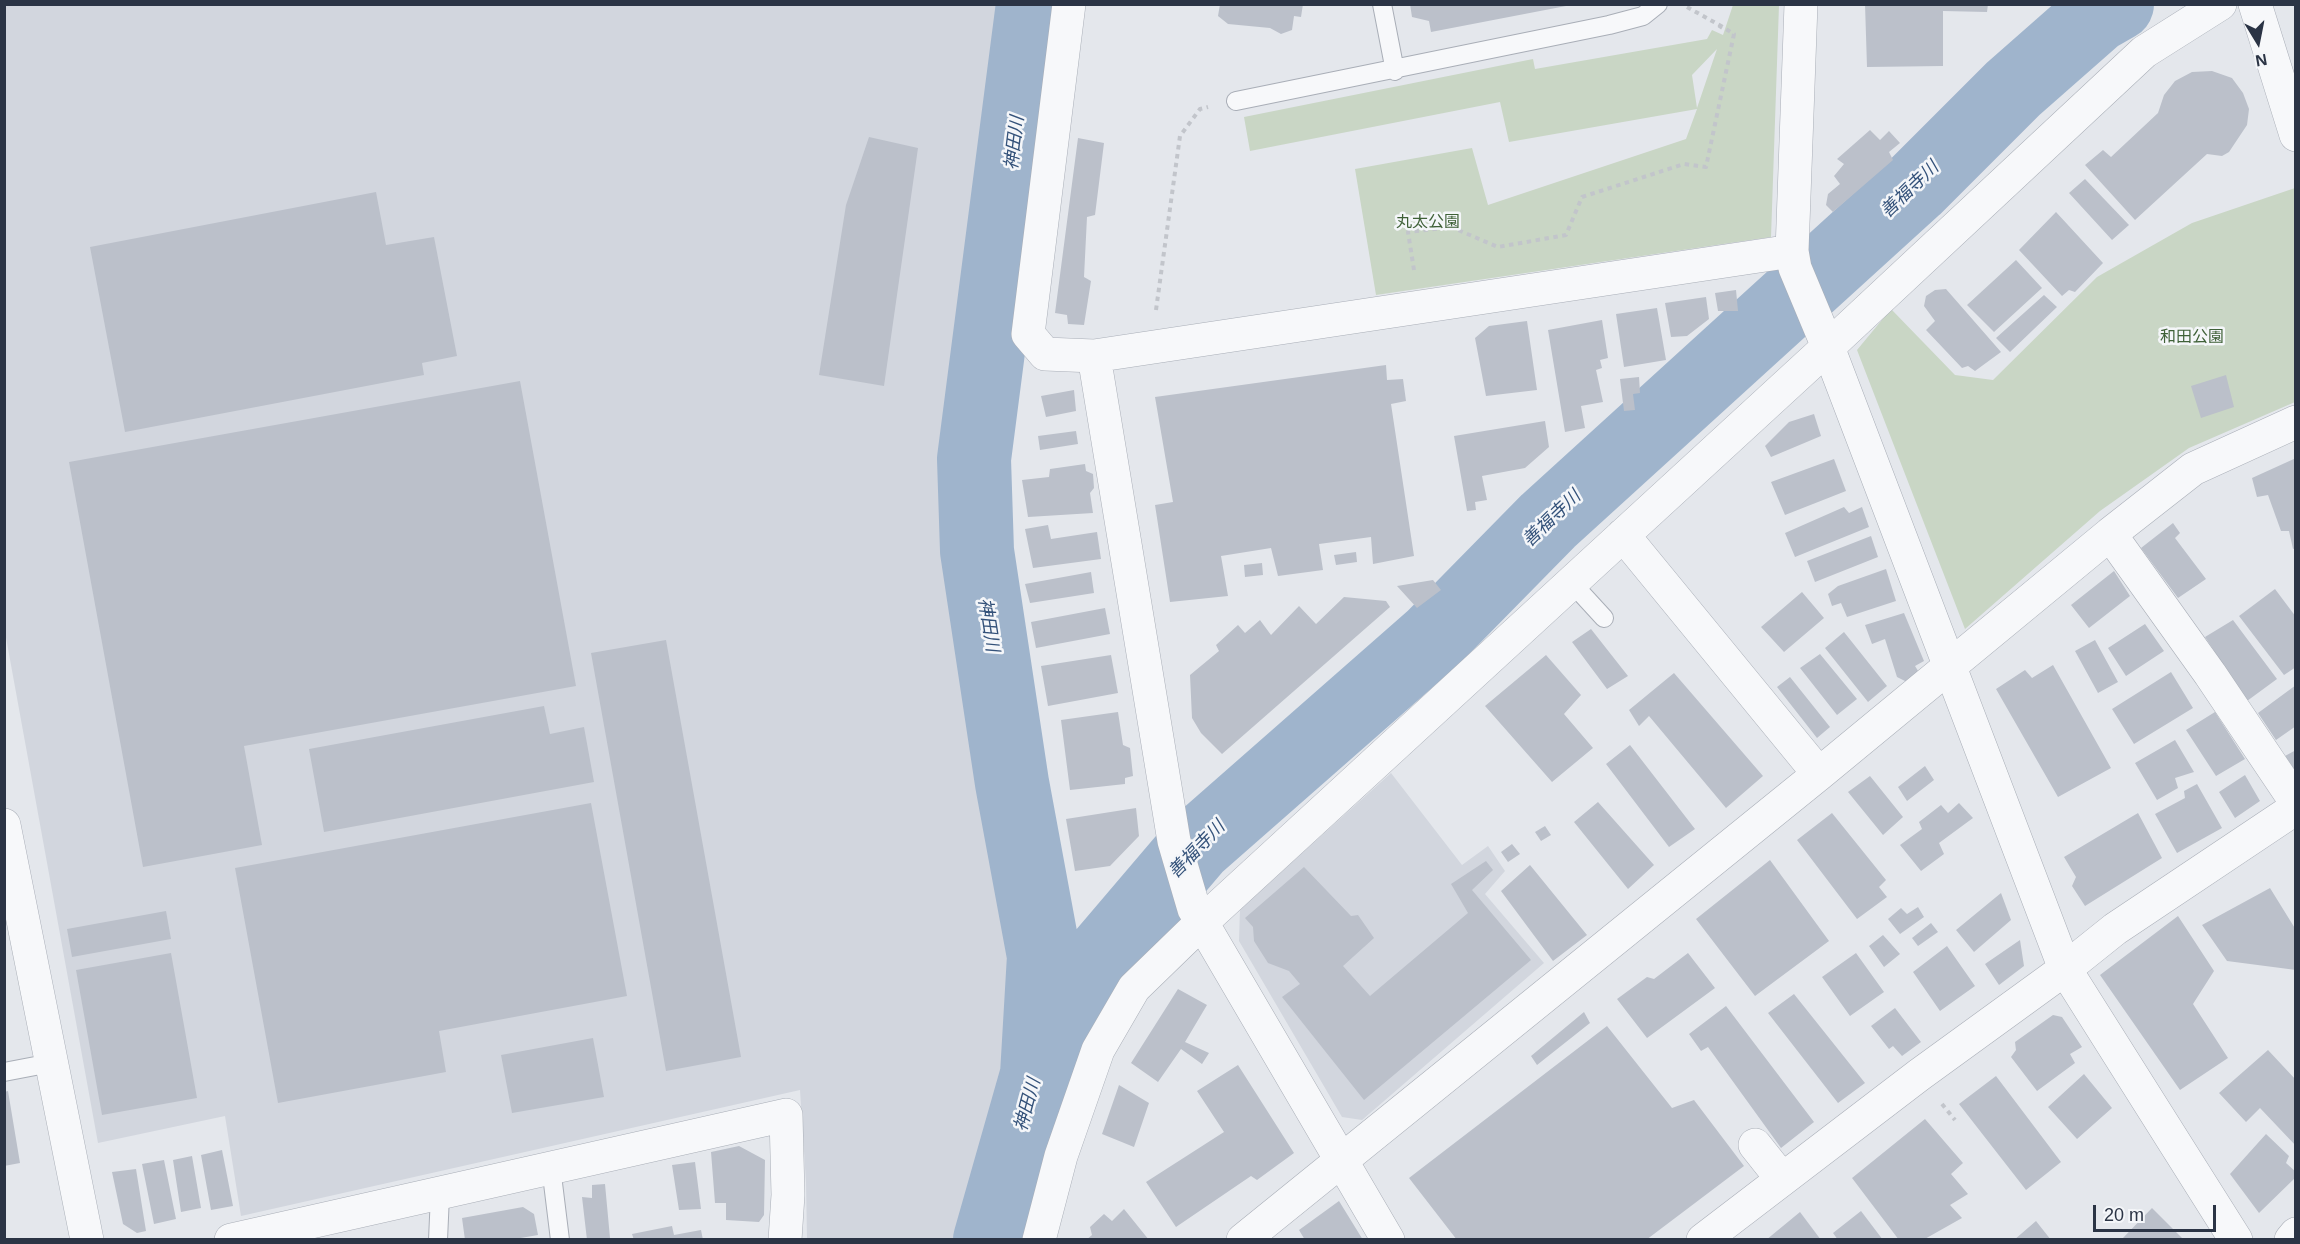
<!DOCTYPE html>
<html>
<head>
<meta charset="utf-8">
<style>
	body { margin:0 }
	#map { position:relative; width:2300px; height:1244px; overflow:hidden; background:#e4e7ec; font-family:Arial,sans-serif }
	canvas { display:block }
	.frame { position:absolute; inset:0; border:6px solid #2b3445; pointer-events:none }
	.north { position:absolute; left:2228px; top:12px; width:60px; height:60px; -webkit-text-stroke:4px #f4f6f9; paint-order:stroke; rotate:170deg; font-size:16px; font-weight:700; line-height:24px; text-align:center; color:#2b3445 }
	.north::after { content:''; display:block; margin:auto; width:21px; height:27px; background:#2b3445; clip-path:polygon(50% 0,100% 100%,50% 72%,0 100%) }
	.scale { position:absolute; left:2093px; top:1205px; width:123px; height:27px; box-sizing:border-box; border:3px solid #2b3445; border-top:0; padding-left:8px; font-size:18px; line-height:21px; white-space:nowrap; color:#2b3445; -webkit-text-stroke:4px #f4f6f9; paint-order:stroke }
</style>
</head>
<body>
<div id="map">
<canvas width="2300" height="1244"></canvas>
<div class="frame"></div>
<div class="north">N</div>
<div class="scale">20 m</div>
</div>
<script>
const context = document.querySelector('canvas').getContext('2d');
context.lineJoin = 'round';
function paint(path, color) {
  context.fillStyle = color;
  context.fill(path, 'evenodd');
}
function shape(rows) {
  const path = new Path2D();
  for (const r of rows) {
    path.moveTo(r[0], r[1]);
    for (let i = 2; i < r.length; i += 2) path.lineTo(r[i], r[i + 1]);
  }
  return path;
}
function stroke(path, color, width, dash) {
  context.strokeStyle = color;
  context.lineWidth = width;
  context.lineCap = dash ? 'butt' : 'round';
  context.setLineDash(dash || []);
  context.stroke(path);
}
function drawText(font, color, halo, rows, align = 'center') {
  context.font = font + ' Arial,"Noto Sans JP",sans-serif';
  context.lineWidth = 5;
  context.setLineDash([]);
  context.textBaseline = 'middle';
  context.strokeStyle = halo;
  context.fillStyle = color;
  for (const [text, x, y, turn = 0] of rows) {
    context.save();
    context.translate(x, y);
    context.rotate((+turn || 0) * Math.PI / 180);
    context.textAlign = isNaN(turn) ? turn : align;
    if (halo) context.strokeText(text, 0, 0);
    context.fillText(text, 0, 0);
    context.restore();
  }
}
paint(shape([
	[4,5,1002,5,949,488,1010,948,1000,1107,959,1239,807,1239,806,1182,800,1090,241,1216,225,1116,98,1143,5,632],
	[1391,773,1462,865,1488,846,1505,871,1485,894,1544,963,1362,1120,1342,1117,1239,941,1240,909]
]), '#d2d6de');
paint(shape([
	[1733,5,1779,5,1771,237,1376,295,1355,169,1472,148,1488,205,1686,139,1697,109,1509,142,1500,102,1250,151,1244,117,1533,59,1535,69,1707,39,1712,30,1723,35],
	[1717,49,1697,108,1692,75],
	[2295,188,2295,402,2189,448,2100,511,1965,629,1857,350,1891,309,1955,375,1993,380,2097,277,2192,223]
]), '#c9d6c5');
stroke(shape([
	[1037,1075,1087,974,1196,846,1434,637,1548,521,1914,188,2013,89,2096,16,2117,4],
	[990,1240,1037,1075,1044,956,1012,783,977,551,974,459,1033,4]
]), '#9fb4cc', 74);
paint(shape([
	[1220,4,1303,4,1301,17,1294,16,1292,30,1281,34,1270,28,1228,24,1218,16],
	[1410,4,1566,4,1566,6,1431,32,1429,21,1412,17],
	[1865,4,1988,4,1987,12,1943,11,1943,66,1867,67],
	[2212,71,2232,78,2243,93,2249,109,2247,125,2229,152,2222,156,2207,154,2135,220,2085,165,2103,150,2111,157,2158,113,2164,95,2175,81,2192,72],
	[1870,130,1880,140,1889,131,1900,143,1889,152,1893,160,1833,212,1826,205,1828,194,1840,184,1834,176,1844,164,1837,159],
	[869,137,918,148,884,386,819,375,846,205],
	[1078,138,1104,143,1095,215,1087,217,1084,277,1091,281,1084,325,1068,324,1067,315,1055,313],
	[2085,179,2129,225,2112,240,2069,193],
	[376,192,386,245,434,237,457,356,422,363,424,375,125,432,90,247],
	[2056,212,2103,263,2075,292,2069,290,2062,296,2019,250],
	[2016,260,2042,288,1994,332,1967,305],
	[1946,289,2001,352,1975,371,1968,366,1962,368,1926,330,1935,321,1924,306,1926,296,1935,290],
	[1736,290,1738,311,1718,311,1715,293],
	[2044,295,2057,307,2010,352,1996,338],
	[1706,297,1709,319,1687,336,1671,337,1665,303],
	[1657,308,1666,360,1624,367,1616,314],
	[1602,320,1608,358,1600,360,1602,368,1596,370,1603,402,1581,406,1585,428,1565,432,1548,330],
	[1527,321,1537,390,1486,396,1475,338,1489,326],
	[1386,365,1387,380,1403,379,1406,401,1391,404,1414,556,1373,564,1371,537,1319,544,1323,570,1278,576,1271,548,1221,556,1228,596,1170,602,1155,505,1173,502,1155,397],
	[2226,375,2234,407,2201,418,2191,386],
	[1639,377,1640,393,1633,394,1635,410,1624,411,1620,379],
	[520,381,576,686,244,746,262,845,143,867,69,462],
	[1074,390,1076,411,1046,417,1041,396],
	[1814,414,1821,436,1771,457,1765,446,1789,422],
	[1545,421,1549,447,1525,468,1482,476,1487,500,1475,502,1476,510,1467,511,1454,436],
	[1076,431,1078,444,1040,450,1038,436],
	[2296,458,2296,548,2293,549,2289,531,2281,531,2268,495,2257,497,2252,478],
	[1834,459,1846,491,1785,515,1771,482],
	[1085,464,1086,471,1093,474,1094,488,1090,493,1093,513,1028,517,1022,480,1049,477,1050,469],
	[1844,507,1849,513,1862,507,1869,527,1795,557,1785,533],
	[2173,523,2180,533,2175,538,2206,579,2178,598,2141,548],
	[1048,525,1051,539,1097,532,1101,559,1033,568,1025,529],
	[1871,536,1878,557,1815,582,1807,561],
	[1356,552,1357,562,1336,565,1334,555],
	[1262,563,1263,575,1245,577,1244,565],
	[1886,569,1896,601,1847,617,1841,603,1832,606,1828,594,1838,586],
	[2114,571,2130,596,2089,628,2071,605],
	[1091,572,1094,593,1030,603,1025,584],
	[1433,580,1441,590,1417,608,1397,586],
	[2275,589,2296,617,2296,667,2284,675,2239,616],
	[1802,592,1824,618,1784,652,1761,627],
	[1344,597,1386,601,1390,607,1222,754,1201,733,1192,718,1190,675,1219,651,1216,645,1238,625,1245,633,1260,620,1271,635,1299,606,1316,624],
	[1105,608,1110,634,1036,648,1031,622],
	[1904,613,1924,661,1915,666,1920,674,1911,684,1897,677,1885,639,1872,644,1865,625],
	[2233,620,2277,679,2247,701,2205,637],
	[2145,624,2164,651,2126,676,2108,648],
	[1591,629,1628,676,1607,689,1572,642],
	[1844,632,1887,686,1868,702,1825,648],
	[666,640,741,1057,666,1071,591,653],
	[2095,640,2118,682,2098,693,2075,651],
	[1820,654,1857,699,1837,715,1800,668],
	[1111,655,1118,693,1048,706,1041,666],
	[1546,655,1581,695,1564,714,1593,748,1552,782,1485,706],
	[2053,665,2111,768,2058,797,1996,689,2025,670,2032,678],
	[2171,672,2193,708,2134,744,2112,709],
	[1674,673,1763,776,1726,808,1649,716,1639,726,1629,710],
	[1790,677,1830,727,1817,738,1777,687],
	[2296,685,2296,726,2276,740,2258,713],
	[544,706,550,734,584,727,594,782,324,832,309,749],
	[1118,712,1123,745,1130,748,1133,776,1125,778,1125,784,1070,790,1061,720],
	[2215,712,2245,759,2216,776,2186,730],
	[2175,740,2194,772,2175,778,2178,788,2157,800,2135,763],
	[1630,745,1695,829,1669,847,1606,764],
	[2296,750,2296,772,2285,756],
	[1925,766,1934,780,1907,801,1898,787],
	[2245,775,2260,801,2235,818,2219,792],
	[1870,776,1903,817,1883,835,1848,792],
	[2197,784,2222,828,2177,853,2155,814,2185,798,2184,791],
	[1598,802,1654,865,1628,889,1574,822],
	[591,803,627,996,439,1031,446,1072,278,1103,235,868],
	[1959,803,1973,818,1939,843,1944,854,1921,871,1900,845,1922,829,1919,822,1941,805,1948,813],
	[1136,808,1139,836,1110,866,1075,871,1066,819],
	[1832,813,1886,880,1879,887,1887,897,1857,919,1797,840],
	[2138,813,2162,858,2085,906,2072,886,2076,877,2064,857],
	[1545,826,1551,835,1541,841,1535,832],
	[1512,844,1520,854,1508,862,1501,852],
	[1770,860,1829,941,1755,996,1696,919],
	[1486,861,1493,870,1472,890,1531,960,1364,1100,1282,997,1300,984,1289,971,1268,963,1254,941,1253,927,1245,918,1304,867,1351,916,1358,915,1374,938,1343,966,1370,996,1468,913,1451,884],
	[1530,865,1587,935,1553,961,1501,891],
	[2270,888,2296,930,2296,970,2227,961,2202,925],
	[2001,893,2011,920,1974,952,1956,930],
	[1918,907,1924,917,1900,934,1888,919,1901,908,1907,914],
	[166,911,171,939,72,957,67,929],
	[2178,916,2214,971,2193,1004,2228,1058,2180,1090,2100,975],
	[1931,923,1938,932,1918,946,1912,938],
	[1883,935,1900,954,1884,967,1869,946],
	[2020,940,2024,966,1999,985,1985,964],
	[1947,946,1975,986,1940,1011,1913,972],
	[171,953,197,1098,102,1115,76,970],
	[1688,953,1715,988,1647,1038,1617,999,1647,977,1654,979],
	[1856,953,1884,992,1850,1016,1822,977],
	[1178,989,1207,1005,1185,1042,1209,1053,1202,1064,1181,1049,1158,1082,1131,1063],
	[1794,994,1865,1083,1838,1103,1768,1013],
	[1726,1006,1814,1122,1781,1148,1708,1047,1701,1051,1689,1034],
	[1895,1008,1921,1042,1902,1056,1893,1046,1889,1049,1871,1026],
	[1584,1012,1590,1023,1537,1065,1531,1056],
	[2053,1015,2062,1017,2082,1047,2070,1054,2075,1063,2037,1091,2011,1057,2016,1050,2015,1042],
	[1607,1026,1672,1108,1694,1100,1744,1166,1646,1240,1457,1240,1409,1178],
	[593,1038,604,1097,512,1113,501,1055],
	[2268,1050,2296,1080,2296,1146,2260,1108,2246,1122,2219,1093],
	[1238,1065,1294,1153,1257,1180,1251,1176,1176,1227,1146,1182,1224,1132,1197,1091],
	[2084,1074,2112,1108,2077,1139,2048,1107],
	[1996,1076,2061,1162,2026,1190,1959,1104],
	[1119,1085,1149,1103,1134,1147,1102,1134],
	[8,1091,20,1163,4,1166,4,1092],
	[1925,1119,1963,1163,1951,1174,1968,1194,1950,1205,1962,1218,1923,1240,1899,1240,1852,1178],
	[2266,1134,2289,1156,2286,1163,2296,1172,2296,1177,2259,1213,2230,1174],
	[739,1146,765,1160,764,1215,759,1222,726,1220,726,1203,715,1203,711,1152],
	[222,1150,233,1206,211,1210,201,1155],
	[192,1156,201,1208,181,1212,173,1160],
	[164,1160,176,1219,154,1224,142,1164],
	[695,1162,701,1209,679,1210,672,1165],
	[136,1169,146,1231,137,1233,123,1224,112,1172],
	[605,1184,610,1238,587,1240,582,1197,592,1198,592,1185],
	[1339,1201,1363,1240,1305,1240,1299,1230],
	[523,1207,534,1214,538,1235,509,1240,465,1240,462,1218],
	[2152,1208,2184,1240,2121,1240],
	[1124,1209,1149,1240,1086,1240,1092,1235,1090,1227,1104,1214,1112,1221],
	[1861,1211,1883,1240,1838,1240,1833,1233],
	[1800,1212,1821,1240,1766,1240],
	[2036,1221,2051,1240,2014,1240],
	[672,1226,674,1235,701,1230,703,1240,634,1240,632,1234]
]), '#bbc0ca');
const service = shape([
	[1382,4,1395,71],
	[1236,101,1609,25,1643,16,1658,4],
	[1571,582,1604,618],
	[4,1072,51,1063],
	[551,1167,560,1240],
	[438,1240,440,1195]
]);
const minor = shape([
	[1069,4,1028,334,1045,354,1094,356,1792,251],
	[1801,4,1792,251,1795,268,1828,347],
	[2255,4,2296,135],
	[1094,356,1174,841,1194,909,1388,1240],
	[2110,534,2210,674,2296,802],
	[1623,535,1819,774],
	[2065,969,2115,929,2296,808],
	[1755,1145,1782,1179],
	[231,1240,786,1115,788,1195,785,1240],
	[1039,1240,1061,1156,1098,1050,1134,988,1201,923,1828,347,2144,52,2220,4],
	[1243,1240,1819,774,2110,534,2193,469,2296,422]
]);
const tertiary = shape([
	[1828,347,2065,969,2236,1240],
	[4,825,87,1240],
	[1703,1240,1919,1075,2065,969],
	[2291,1240,2296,1234]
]);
stroke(service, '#a9aeb7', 20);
stroke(minor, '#a9aeb7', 34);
stroke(tertiary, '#a9aeb7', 34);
stroke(shape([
	[1687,7,1721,26],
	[1414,270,1408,232,1451,227,1498,247,1566,235,1582,197,1684,164,1706,167,1734,34,1721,26,1717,32],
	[1156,310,1180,136,1200,109,1208,107],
	[1942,1104,1955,1120]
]), '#c2c5cb', 4, [4.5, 4.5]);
stroke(service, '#f7f8fa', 18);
stroke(minor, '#f7f8fa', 33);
stroke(tertiary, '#f7f8fa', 33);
drawText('16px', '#3f6138', '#f4f6f9', [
	["丸太公園",1428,223],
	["和田公園",2192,338]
]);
drawText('italic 18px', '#34527a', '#f4f6f9', [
	["神田川",1015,143,-83],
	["善福寺川",1910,190,-44],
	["善福寺川",1552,519,-44],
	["神田川",988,625,81],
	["善福寺川",1197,850,-46],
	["神田川",1028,1105,-75]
]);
</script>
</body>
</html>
